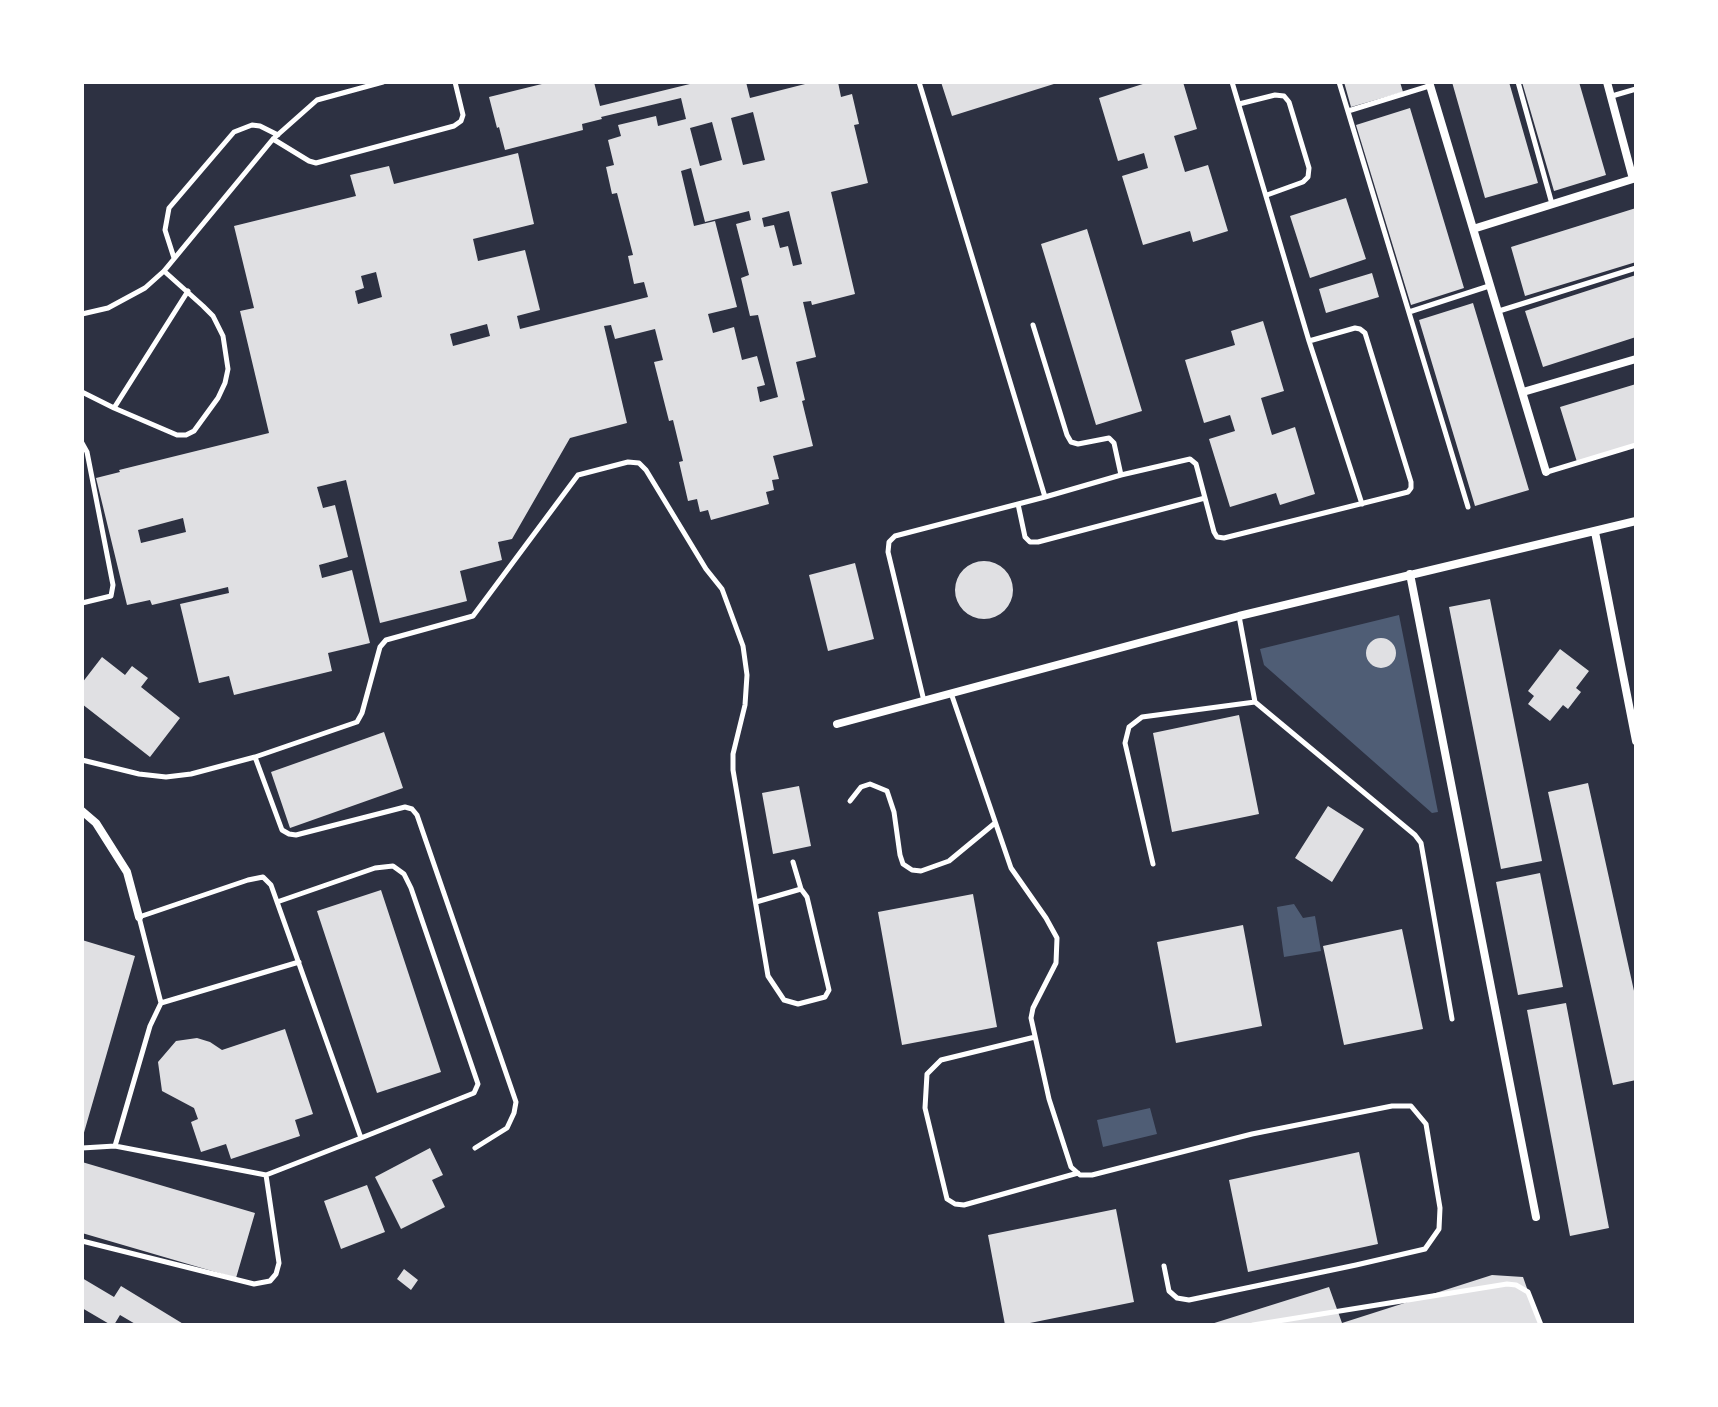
<!DOCTYPE html>
<html>
<head>
<meta charset="utf-8">
<style>
	body { margin:0 }
	#map { position:relative; width:1718px; height:1407px; overflow:hidden; background:#2d3142; font-family:"Varela Round",sans-serif }
	canvas { display:block }
	.frame { position:absolute; inset:0; border:84px solid #fff; pointer-events:none }
</style>
</head>
<body>
<div id="map">
<canvas width="1718" height="1407"></canvas>
<div class="frame"></div>
</div>
<script>
const context = document.querySelector('canvas').getContext('2d');
context.lineJoin = 'round';
function paint(path, color) {
  context.fillStyle = color;
  context.fill(path, 'evenodd');
}
function shape(rows) {
  const path = new Path2D();
  for (const r of rows) {
    if (r.length === 3) {
      path.moveTo(r[0] + r[2], r[1]);
      path.arc(r[0], r[1], r[2], 0, 2 * Math.PI);
      continue;
    }
    path.moveTo(r[0], r[1]);
    for (let i = 2; i < r.length; i += 2) path.lineTo(r[i], r[i + 1]);
  }
  return path;
}
function stroke(path, color, width, dash) {
  context.strokeStyle = color;
  context.lineWidth = width;
  context.lineCap = dash ? 'butt' : 'round';
  context.setLineDash(dash || []);
  context.stroke(path);
}
paint(shape([
	[1399,615,1438,812,1432,813,1264,665,1260,649],
	[1294,904,1303,918,1315,916,1321,951,1284,957,1277,907],
	[1150,1108,1157,1134,1103,1147,1097,1120]
]), '#4f5d75');
paint(shape([
	[550,82,594,82,600,106,698,82,746,82,750,98,813,82,838,82,841,97,852,94,859,124,854,125,868,183,831,192,855,294,812,305,811,301,803,302,816,357,796,362,805,400,802,401,813,446,773,456,779,479,772,480,774,490,766,492,769,504,711,520,708,510,700,512,697,499,688,501,679,462,683,461,673,420,669,421,654,362,663,360,655,329,615,339,611,325,604,326,627,423,570,438,512,539,498,542,502,560,460,571,467,601,380,623,346,480,317,487,323,508,335,505,348,557,319,565,322,578,352,570,370,643,328,653,332,671,234,695,229,676,199,683,180,604,229,593,228,587,152,605,150,600,127,605,96,478,120,472,119,470,269,433,240,311,254,308,234,226,356,196,350,175,389,166,394,184,518,153,534,224,473,239,478,261,525,250,540,310,517,316,520,329,648,297,644,282,634,284,628,256,633,255,617,193,612,194,606,167,614,165,608,140,621,136,618,125,656,116,658,126,686,119,681,98,601,117,602,119,582,124,583,130,505,150,499,127,497,128,489,97],
	[753,112,765,160,743,165,731,118],
	[712,122,722,160,700,166,690,128],
	[691,168,705,222,749,211,751,220,736,224,749,275,741,278,750,316,758,315,778,397,760,402,757,387,765,385,757,356,742,360,734,327,713,333,708,314,737,307,715,221,694,226,681,171],
	[789,211,802,264,793,266,788,246,780,248,774,225,764,227,762,218],
	[376,272,382,297,358,304,355,291,364,288,361,276],
	[487,324,490,336,453,346,450,334],
	[183,518,186,532,141,543,138,530],
	[941,82,1057,82,1057,83,952,116],
	[1149,82,1183,82,1197,129,1174,136,1185,172,1208,165,1228,231,1193,242,1190,231,1143,245,1122,176,1148,168,1144,153,1118,161,1099,98],
	[1344,82,1400,82,1403,92,1351,107],
	[1452,82,1509,82,1538,183,1485,198],
	[1522,82,1579,82,1606,175,1554,191],
	[1410,108,1464,288,1411,305,1356,125],
	[1346,198,1366,259,1310,278,1290,216],
	[1636,208,1636,262,1525,296,1511,247],
	[1087,229,1142,411,1096,425,1041,244],
	[1372,273,1379,297,1326,313,1319,289],
	[1636,275,1636,337,1543,367,1525,311],
	[1473,303,1529,490,1475,506,1419,320],
	[1263,321,1284,391,1261,398,1272,435,1295,427,1315,494,1280,505,1276,493,1230,507,1209,439,1235,431,1230,415,1204,423,1185,360,1235,345,1231,331],
	[1636,384,1636,444,1577,462,1560,407],
	[984,590,29],
	[855,563,874,639,828,651,809,575],
	[1490,599,1542,861,1501,869,1449,607],
	[1381,653,15],
	[1560,649,1589,671,1576,688,1581,692,1568,709,1563,705,1550,721,1528,704,1534,696,1528,691],
	[102,657,125,675,132,666,148,678,141,687,180,718,150,757,82,704,82,683],
	[1239,715,1259,814,1172,832,1153,733],
	[384,732,403,788,290,828,271,772],
	[1588,783,1636,1000,1636,1080,1613,1085,1548,792],
	[799,786,811,846,773,854,762,793],
	[1328,806,1364,829,1332,882,1295,858],
	[1540,873,1563,987,1518,995,1496,882],
	[381,890,441,1072,377,1093,317,911],
	[973,894,997,1027,902,1045,878,912],
	[1243,925,1262,1026,1176,1043,1157,942],
	[1402,929,1423,1029,1344,1045,1323,946],
	[82,940,135,956,83,1136,82,1136],
	[1566,1003,1609,1228,1570,1236,1527,1010],
	[285,1029,313,1114,295,1120,300,1136,231,1159,226,1144,201,1152,191,1122,198,1119,194,1108,162,1091,158,1062,176,1041,197,1038,210,1042,222,1050],
	[430,1148,443,1175,432,1180,445,1207,401,1229,375,1177],
	[1359,1152,1378,1244,1248,1272,1229,1180],
	[82,1162,255,1213,236,1278,82,1233],
	[367,1185,385,1232,341,1249,324,1201],
	[1116,1209,1134,1302,1020,1325,1005,1325,988,1235],
	[404,1269,418,1280,411,1290,397,1279],
	[1492,1275,1523,1277,1540,1325,1208,1325,1329,1287,1342,1323],
	[82,1278,114,1297,121,1286,185,1325,137,1325,120,1315,114,1325,111,1325,82,1308]
]), '#e0e0e3');
stroke(shape([
	[919,82,1045,497,895,536,889,542,888,552,924,701],
	[1232,82,1309,341,1362,504],
	[1339,82,1468,507],
	[1518,82,1552,204],
	[1612,96,1636,89],
	[1239,104,1275,95,1284,96,1289,102,1309,168,1308,177,1303,182,1267,195],
	[1348,111,1429,86],
	[273,139,309,161,316,163,454,126,461,121,463,115,455,82],
	[174,258,165,230,169,208,234,132,252,125,260,126,278,135],
	[1499,311,1636,268],
	[1409,312,1489,286],
	[82,314,108,308,145,288,164,271,273,139,317,100,383,82],
	[1033,325,1067,435,1071,442,1078,444,1109,438,1114,443,1121,475],
	[82,392,114,408,177,435,186,435,194,431,218,398,225,383,228,369,223,336,213,316,203,306,164,271],
	[114,408,188,291],
	[82,443,87,452,113,585,111,596,82,603],
	[1547,472,1636,445],
	[1045,497,1121,475,1190,459,1196,464,1214,532,1217,537,1224,538,1408,492,1411,488,1411,482,1365,333,1360,329,1355,328,1309,341],
	[1018,504,1025,537,1030,542,1038,542,1205,498],
	[1239,616,1255,702,1415,835,1421,843,1452,1019],
	[951,693,1011,868,1046,918,1057,938,1056,963,1033,1008,1031,1018,1049,1099,1071,1167,1080,1175,1092,1175,1252,1134,1392,1106,1411,1106,1426,1124,1440,1208,1439,1229,1425,1249,1356,1265,1189,1300,1177,1298,1169,1291,1164,1266],
	[255,757,282,830,289,834,296,835,405,807,412,809,417,815,516,1102,514,1113,507,1128,475,1148],
	[82,760,139,774,166,777,191,774,255,757,357,722,362,713,380,647,386,640,473,616,578,475,628,462,639,463,646,470,706,569,722,589,743,646,747,675,745,705,733,754,733,770,768,976,784,1000,798,1004,825,997,829,990,807,897,801,889,793,862],
	[850,801,861,787,870,784,887,791,894,812,900,855,903,864,912,870,921,871,949,861,995,823],
	[1153,864,1125,743,1129,727,1142,717,1255,702],
	[277,902,375,868,393,866,404,874,411,888,478,1084,474,1093,361,1138],
	[756,902,801,889],
	[161,1003,299,962],
	[1035,1037,941,1060,927,1074,925,1108,947,1199,955,1204,964,1205,1078,1173],
	[82,1148,115,1146,266,1175,361,1138,271,885,263,877,248,880,139,917,161,1003,150,1026,115,1146],
	[82,1241,254,1284,270,1281,276,1274,279,1263,266,1175],
	[1253,1325,1507,1284,1516,1285,1528,1292,1541,1325]
]), '#fff', 5);
stroke(shape([
	[1429,82,1546,472],
	[1607,82,1633,179],
	[1473,229,1636,178],
	[1523,392,1636,359],
	[1595,532,1636,741],
	[1410,574,1536,1217],
	[837,724,1239,616,1636,521],
	[82,811,96,823,127,872,139,917]
]), '#fff', 8);
</script>
</body>
</html>
